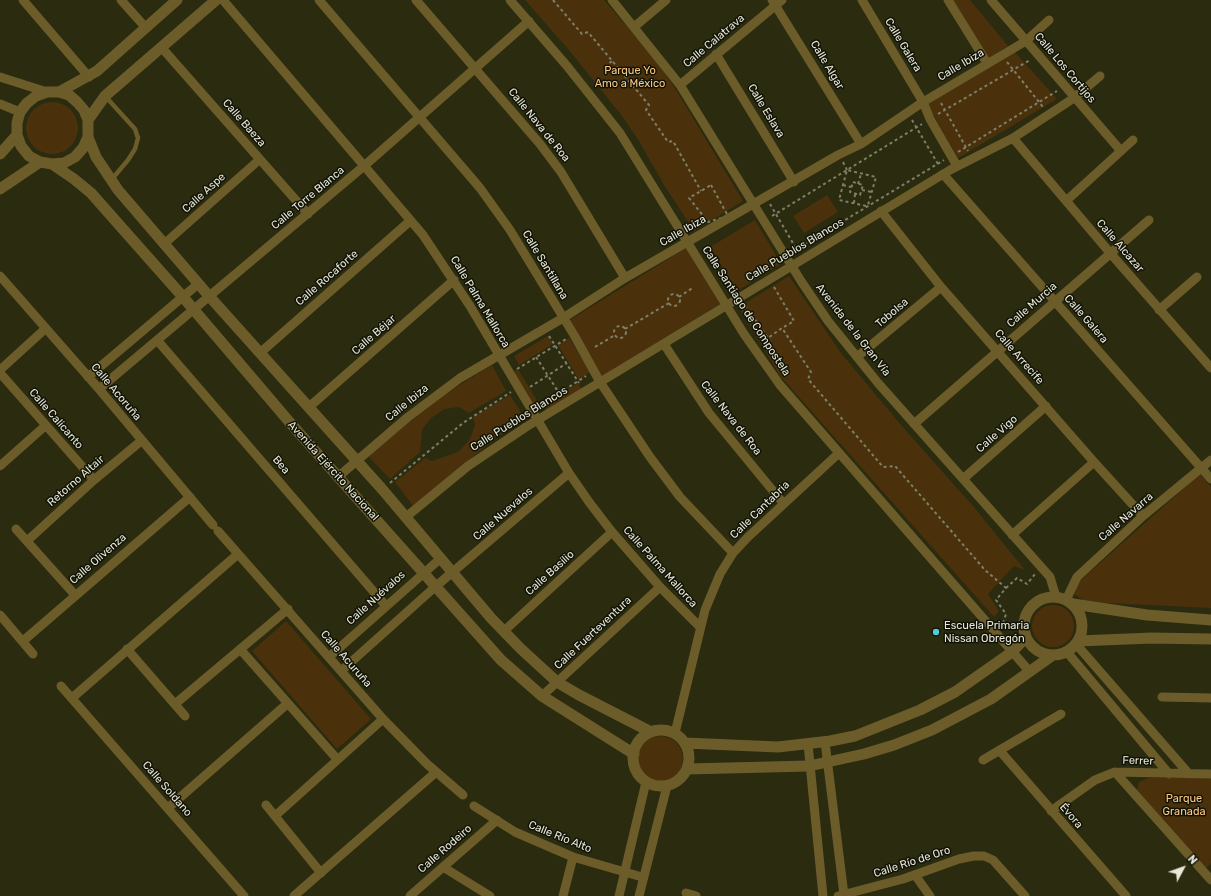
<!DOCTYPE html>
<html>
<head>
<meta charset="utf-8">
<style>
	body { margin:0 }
	#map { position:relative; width:1211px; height:896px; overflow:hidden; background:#2a2b0f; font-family:Rubik,sans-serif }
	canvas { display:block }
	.north { position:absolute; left:1163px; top:848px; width:40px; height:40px; -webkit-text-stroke:3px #121307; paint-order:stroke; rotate:49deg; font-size:11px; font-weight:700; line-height:16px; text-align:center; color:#e7e8d7 }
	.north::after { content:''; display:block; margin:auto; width:14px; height:18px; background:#e7e8d7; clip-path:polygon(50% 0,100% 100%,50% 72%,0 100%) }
</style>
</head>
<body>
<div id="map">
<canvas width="1211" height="896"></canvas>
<div class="north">N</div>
</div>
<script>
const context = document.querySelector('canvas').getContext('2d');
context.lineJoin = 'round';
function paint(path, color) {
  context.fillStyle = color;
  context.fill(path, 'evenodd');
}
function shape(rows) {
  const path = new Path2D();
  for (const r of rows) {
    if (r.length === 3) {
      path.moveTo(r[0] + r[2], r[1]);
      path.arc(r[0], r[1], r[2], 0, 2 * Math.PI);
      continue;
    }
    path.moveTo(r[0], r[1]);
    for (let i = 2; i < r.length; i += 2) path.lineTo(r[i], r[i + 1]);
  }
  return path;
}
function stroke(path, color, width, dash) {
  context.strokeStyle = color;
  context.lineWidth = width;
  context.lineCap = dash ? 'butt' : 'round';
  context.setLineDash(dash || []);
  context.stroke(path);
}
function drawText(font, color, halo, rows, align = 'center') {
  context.font = font + ' Rubik,sans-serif';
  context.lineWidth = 3;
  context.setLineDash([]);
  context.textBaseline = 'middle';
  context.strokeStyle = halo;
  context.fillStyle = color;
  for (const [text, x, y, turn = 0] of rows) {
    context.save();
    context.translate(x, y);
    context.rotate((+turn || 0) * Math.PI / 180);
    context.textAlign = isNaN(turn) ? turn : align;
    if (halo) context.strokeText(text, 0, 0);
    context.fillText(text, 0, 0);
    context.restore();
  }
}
paint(shape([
	[525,0,604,0,653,56,675,88,743,201,694,231,664,185,639,141,622,116,568,49],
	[952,0,970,0,1008,46,988,59],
	[1014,51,1057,99,958,158,926,102],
	[52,128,26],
	[827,195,838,212,804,233,793,216],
	[755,220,781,264,737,291,710,247],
	[688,247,723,302,602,376,568,321],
	[789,276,841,353,901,425,973,506,1025,570,1014,566,988,594,999,611,994,617,781,377,739,307],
	[548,336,553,344,519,365,514,356],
	[569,338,590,372,579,380,558,345],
	[492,365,506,391,469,413,459,407,444,409,430,419,422,430,420,452,390,479,368,456,432,402],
	[518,369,539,404,528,411,507,376],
	[578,383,584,394,549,416,543,405],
	[510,395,526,420,495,438,414,507,395,482,425,458,432,461,458,452,470,439,475,425,473,417],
	[1200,474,1211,487,1211,608,1086,602,1071,592,1072,583,1082,579],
	[1053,626,21],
	[286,621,371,719,337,749,252,651],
	[660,759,23],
	[1148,778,1211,778,1211,863,1203,871,1137,791,1139,782]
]), '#4a310b');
stroke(shape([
	[553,0,582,34,588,32,649,105,646,110,668,142,673,141,701,191],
	[1007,62,1043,107],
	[605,67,612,61],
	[941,103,968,151],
	[938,114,1030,60],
	[912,120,938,164],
	[958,152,1057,91],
	[843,162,847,170],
	[853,182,863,185,860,195,850,192,853,182],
	[858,184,861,174],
	[711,185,728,216,708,222,689,198,711,185],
	[843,185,851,187],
	[862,190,872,192],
	[854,203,855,194],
	[770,204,797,250],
	[866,206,839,200,847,170,876,177,868,205],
	[772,216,922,124],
	[794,251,944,160],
	[774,287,794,321,782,328],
	[674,300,6],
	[679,297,694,287],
	[745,305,768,338,782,328,811,372,808,379,883,467,895,466,985,570,1006,588,996,600,1006,614,1002,626],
	[620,332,6],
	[625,329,669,303],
	[549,336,579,383],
	[595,347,615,335],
	[536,357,559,393],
	[517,369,566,339],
	[530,387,567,363],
	[539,406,586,376],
	[390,483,463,423,511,392],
	[1006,588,1017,578,1027,584,1035,574]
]), '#7e7f68', 2, [3, 3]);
stroke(shape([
	[105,96,135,129,138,138,135,149,128,160,112,179]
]), '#6b5c29', 4.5);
stroke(shape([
	[23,0,89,77],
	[121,0,146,28],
	[223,0,423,235,470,306,569,473,589,502,612,532,660,587,700,627],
	[319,0,480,188,510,230,574,335,600,382,650,457,680,497,733,553],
	[416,0,540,144,561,172,625,278],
	[510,0,567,66,620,133,744,334,780,385,1030,672],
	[612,0,680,85,801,281,828,321,878,383,1050,577,1056,597],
	[772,0,861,144],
	[862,0,923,102,930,119,957,166],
	[948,0,987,63],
	[991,0,1121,151],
	[634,27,666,0],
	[162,48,308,214],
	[716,54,794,182],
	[0,77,47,92],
	[680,85,782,0],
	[0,104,20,112],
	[1013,138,1111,254,1211,368],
	[943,174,1211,479],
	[1066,201,1133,140],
	[881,211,941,287,1094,462,1143,516],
	[164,244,259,160],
	[0,276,99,389,213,525],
	[1159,310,1197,277],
	[157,340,386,606],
	[664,344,709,413,783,503],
	[260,353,410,221],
	[857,357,941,287],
	[0,370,45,329],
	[0,373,94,480],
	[88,377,198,284],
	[99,389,364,166,529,21],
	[309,407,454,280],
	[914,424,1149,220],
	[0,466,45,426],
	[339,476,408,417,460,378,563,318,625,278,838,155,861,144,923,102,1026,41,1049,20],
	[963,479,1046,406],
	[406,517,468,466,526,427,950,170,1013,138,1074,98,1100,76],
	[16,529,75,595],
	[218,531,383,719,427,764,463,795],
	[1012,535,1094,462],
	[27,541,94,480,141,441],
	[1066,600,1077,577,1143,516,1211,460],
	[0,615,33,654],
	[504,631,612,532],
	[23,641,190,497],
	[1076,644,1189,774],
	[127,649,185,716],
	[240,649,337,759],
	[1067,652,1169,774],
	[329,657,441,558],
	[341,671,435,587,569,473],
	[61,686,244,896],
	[542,696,660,587],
	[1162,697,1211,698],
	[72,698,238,554],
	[175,704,288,609],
	[675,733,705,610,720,574,733,553,748,537,839,453],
	[825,742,844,895],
	[808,744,823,896],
	[1000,751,1126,896],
	[983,760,1061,714],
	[1115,772,1211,880],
	[266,805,321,873],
	[474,806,515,832,573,857,642,877],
	[168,808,287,704],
	[1051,811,1095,780,1115,772,1211,774],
	[275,816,383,719],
	[443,867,490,896],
	[915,875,930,896],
	[686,893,696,896],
	[294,896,435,773],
	[410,896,497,820],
	[563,896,573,857],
	[619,896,646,782],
	[639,896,667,786],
	[838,896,903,879,959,859,974,856,984,856,993,860,1025,896]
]), '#6b5c29', 9);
stroke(shape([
	[59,92,97,71,177,0],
	[88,120,105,96,216,0],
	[88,137,83,148,75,157,64,163,52,164,40,162,29,156,21,146,17,135,17,123,20,112,27,103,36,96,47,92,59,92,69,95,77,102,84,110,88,120,88,137,96,157,118,190,209,296,382,489,491,618,520,648,557,682,579,695,651,732],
	[0,154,17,135],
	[52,164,74,179,91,193,183,297,292,425,501,660,542,696,634,754],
	[0,189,40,162],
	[1053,626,29],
	[1073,604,1147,615,1211,620],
	[1078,641,1152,638,1211,639],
	[661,758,28],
	[685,743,778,747,830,741,855,736,920,710,955,692,1012,652,1026,637],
	[687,769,809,766,864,754,894,745,932,730,991,699,1053,655]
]), '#6b5c29', 11);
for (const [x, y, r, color] of [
	[936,632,4,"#51ccd3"]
]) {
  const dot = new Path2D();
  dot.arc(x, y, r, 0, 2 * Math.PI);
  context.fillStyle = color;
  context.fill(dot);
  stroke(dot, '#121307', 1.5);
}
drawText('11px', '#e7e8d7', '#121307', [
	["Calle Calatrava",714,41,-40],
	["Calle Galera",903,45,59],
	["Calle Algar",827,65,59],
	["Calle Ibiza",961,65,-31],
	["Calle Los Cortijos",1065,68,50],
	["Calle Eslava",766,111,59],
	["Calle Baeza",244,123,49],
	["Calle Nava de Roa",539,125,51],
	["Calle Aspe",204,193,-42],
	["Calle Torre Blanca",308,198,-40],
	["Calle Ibiza",683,231,-30],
	["Calle Alcazar",1120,246,49],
	["Calle Pueblos Blancos",795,250,-31],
	["Calle Santillana",545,265,59],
	["Calle Rocaforte",327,278,-41],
	["Calle Palma Mallorca",480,302,59],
	["Calle Murcia",1032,305,-41],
	["Calle Santiago de Compostela",746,311,57],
	["Tobolsa",892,313,-40],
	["Calle Galera",1086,319,49],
	["Avenida de la Gran Vía",853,330,52],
	["Calle Béjar",374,335,-41],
	["Calle Arrecife",1019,357,49],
	["Calle Acoruña",116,392,50],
	["Calle Ibiza",407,403,-39],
	["Calle Nava de Roa",731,418,52],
	["Calle Calicanto",56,419,49],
	["Calle Pueblos Blancos",519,419,-32],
	["Calle Vigo",997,434,-41],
	["Bea",281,465,49],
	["Avenida Ejército Nacional",333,471,48],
	["Retorno Altair",76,481,-41],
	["Calle Cantabria",760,510,-44],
	["Calle Nuevalos",503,514,-41],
	["Calle Navarra",1126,517,-41],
	["Calle Olivenza",98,559,-41],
	["Calle Palma Mallorca",660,567,48],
	["Calle Basilio",550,573,-42],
	["Calle Nuévalos",376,598,-42],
	["Calle Fuerteventura",593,633,-43],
	["Calle Acuruña",346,659,49],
	["Ferrer",1138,761,2],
	["Calle Soldano",167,789,49],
	["Évora",1071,816,49],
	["Calle Río Alto",560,837,22],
	["Calle Rodeiro",445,849,-41],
	["Calle Río de Oro",912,862,-18]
]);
drawText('11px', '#fcc984', '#121307', [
	["Parque Yo",630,71],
	["Amo a México",630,84],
	["Parque",1184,799],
	["Granada",1184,812]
]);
drawText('11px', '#e7e8d7', '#121307', [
	["Escuela Primaria",944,626],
	["Nissan Obregón",944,639]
], 'left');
</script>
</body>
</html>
